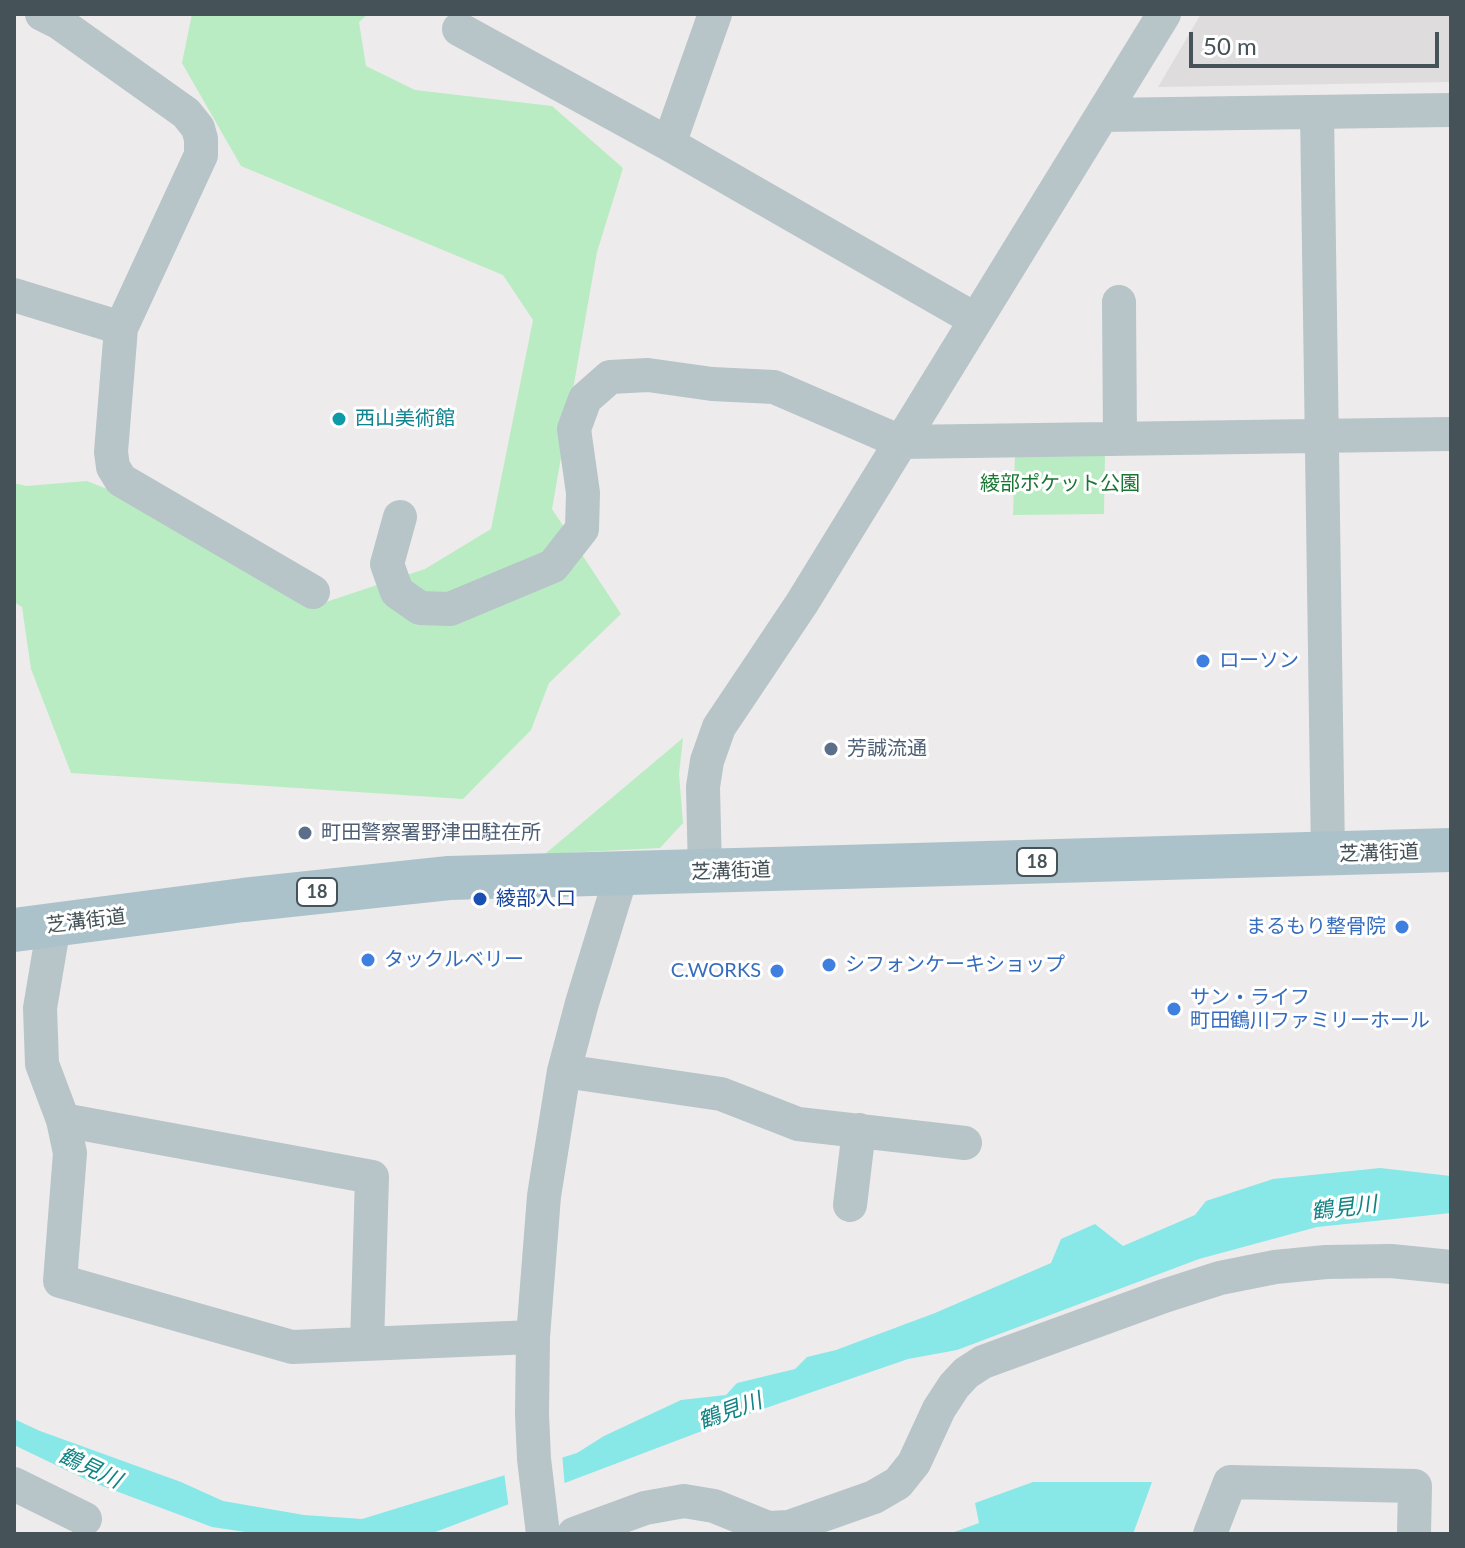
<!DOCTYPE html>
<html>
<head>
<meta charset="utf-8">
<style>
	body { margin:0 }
	#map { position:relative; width:1465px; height:1548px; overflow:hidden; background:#eeebec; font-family:Lato,sans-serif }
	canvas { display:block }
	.frame { position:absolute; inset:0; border:16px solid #455358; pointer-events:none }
	.scale { position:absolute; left:1189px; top:32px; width:250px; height:36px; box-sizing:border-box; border:4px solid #455358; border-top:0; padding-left:10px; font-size:24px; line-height:28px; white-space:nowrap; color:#455358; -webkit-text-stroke:6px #fff; paint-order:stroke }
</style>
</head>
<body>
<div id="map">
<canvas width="1465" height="1548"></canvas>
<div class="frame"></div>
<div class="scale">50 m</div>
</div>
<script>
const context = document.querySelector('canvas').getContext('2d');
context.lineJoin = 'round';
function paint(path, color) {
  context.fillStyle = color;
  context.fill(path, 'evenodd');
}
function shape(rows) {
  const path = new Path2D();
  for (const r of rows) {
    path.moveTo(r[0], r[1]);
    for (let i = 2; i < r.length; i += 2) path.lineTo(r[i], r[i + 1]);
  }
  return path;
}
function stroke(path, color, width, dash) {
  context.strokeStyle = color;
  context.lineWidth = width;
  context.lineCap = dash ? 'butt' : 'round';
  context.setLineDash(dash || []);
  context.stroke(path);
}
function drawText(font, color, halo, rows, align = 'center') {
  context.font = font + ' Lato,"Noto Sans JP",sans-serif';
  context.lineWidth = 6;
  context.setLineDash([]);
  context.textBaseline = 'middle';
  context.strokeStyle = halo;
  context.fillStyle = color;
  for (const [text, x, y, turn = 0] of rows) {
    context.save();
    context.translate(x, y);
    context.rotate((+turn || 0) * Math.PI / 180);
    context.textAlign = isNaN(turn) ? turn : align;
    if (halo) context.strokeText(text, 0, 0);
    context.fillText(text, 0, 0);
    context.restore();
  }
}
paint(shape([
	[1201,14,1451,14,1451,82,1158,87]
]), '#dfdcdd');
paint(shape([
	[192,14,368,14,359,22,366,66,415,90,552,106,623,168,597,252,552,509,621,614,549,683,531,730,463,799,71,773,31,669,22,607,14,602,14,483,26,486,87,481,177,517,314,606,425,569,491,529,533,320,503,275,241,166,182,63],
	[1015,454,1105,454,1104,514,1013,515],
	[683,738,679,774,683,823,660,848,545,854]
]), '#b9ecc2');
paint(shape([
	[1380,1168,1451,1176,1451,1213,1317,1227,1199,1259,957,1350,908,1359,731,1420,430,1534,259,1534,212,1527,89,1481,14,1445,14,1419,40,1431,181,1482,223,1501,304,1515,362,1519,577,1453,604,1436,681,1400,726,1395,737,1383,795,1369,807,1357,836,1350,935,1313,1051,1263,1061,1239,1095,1224,1123,1246,1195,1215,1206,1201,1273,1179],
	[1033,1482,1152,1482,1133,1534,949,1534,979,1523,975,1503]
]), '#87e8e7');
paint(shape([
	[562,1453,565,1489,509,1509,504,1472]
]), '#eeebec');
stroke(shape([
	[42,14,58,22,186,113,198,128,201,139,201,155,121,328,111,452,113,467,121,480,313,592],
	[459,29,669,144,976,320],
	[1317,112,1328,854],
	[1102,115,1451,110],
	[669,144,715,14],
	[14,295,121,328],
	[1119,302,1120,439],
	[400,517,387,564,397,592,420,608,450,609,553,566,582,529,583,493,574,429,585,399,610,377,648,375,712,384,774,387,901,442,1451,434],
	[705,872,703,787,707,761,719,727,802,603,1164,14],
	[54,925,40,1008,42,1064,63,1120,70,1153,60,1281,292,1347,533,1337],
	[564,1071,721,1094,798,1124,965,1143],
	[63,1120,372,1177,367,1344],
	[850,1205,859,1130],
	[14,1484,85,1519],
	[543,1534,534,1459,532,1414,533,1337,544,1196,564,1071,582,1003,622,873],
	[574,1534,645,1508,684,1501,714,1506,768,1528,789,1527,874,1497,898,1483,914,1463,939,1409,954,1386,966,1373,983,1362,1164,1296,1220,1278,1275,1267,1326,1262,1391,1261,1451,1267],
	[1210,1534,1230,1482,1415,1486,1414,1534]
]), '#b7c4c8', 34);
stroke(shape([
	[14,930,243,900,449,878,1451,850]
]), '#abc2ca', 44);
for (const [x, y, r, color] of [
	[339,419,8,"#0f9aa8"],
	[1203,661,8,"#3f7fe0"],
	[831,749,8,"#5c6f8a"],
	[305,833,8,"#5c6f8a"],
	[480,899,8,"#1a4fb4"],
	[1402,927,8,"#3f7fe0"],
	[368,960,8,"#3f7fe0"],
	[829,965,8,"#3f7fe0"],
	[777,971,8,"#3f7fe0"],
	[1174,1009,8,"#3f7fe0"]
]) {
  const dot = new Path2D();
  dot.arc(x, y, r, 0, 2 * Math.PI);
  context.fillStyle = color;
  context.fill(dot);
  stroke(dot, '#fff', 3);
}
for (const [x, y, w] of [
	[1037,862,40],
	[317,892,40]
]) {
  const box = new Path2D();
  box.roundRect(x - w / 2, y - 14, w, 28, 6);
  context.fillStyle = '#fff';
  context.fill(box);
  stroke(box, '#455358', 2);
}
drawText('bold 18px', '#455358', null, [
	["18",1037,862],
	["18",317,892]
]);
drawText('20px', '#0d838f', '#fff', [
	["西山美術館",355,419]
], 'left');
drawText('20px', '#197633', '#fff', [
	["綾部ポケット公園",1060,484]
]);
drawText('20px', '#366cbe', '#fff', [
	["ローソン",1219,661],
	["まるもり整骨院",1386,927,"right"],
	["タックルベリー",384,960],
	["シフォンケーキショップ",845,965],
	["C.WORKS",761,971,"right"],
	["サン・ライフ",1190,998],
	["町田鶴川ファミリーホール",1190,1021]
], 'left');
drawText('20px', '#4e5e75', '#fff', [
	["芳誠流通",847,749],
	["町田警察署野津田駐在所",321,833]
], 'left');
drawText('20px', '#455358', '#fff', [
	["芝溝街道",1379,853,-2],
	["芝溝街道",731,871,-2],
	["芝溝街道",86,921,-7]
]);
drawText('20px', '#164399', '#fff', [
	["綾部入口",496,899]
], 'left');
drawText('italic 22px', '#108383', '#fff', [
	["鶴見川",1344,1208,-7],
	["鶴見川",730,1411,-20],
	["鶴見川",90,1468,25]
]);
</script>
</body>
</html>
